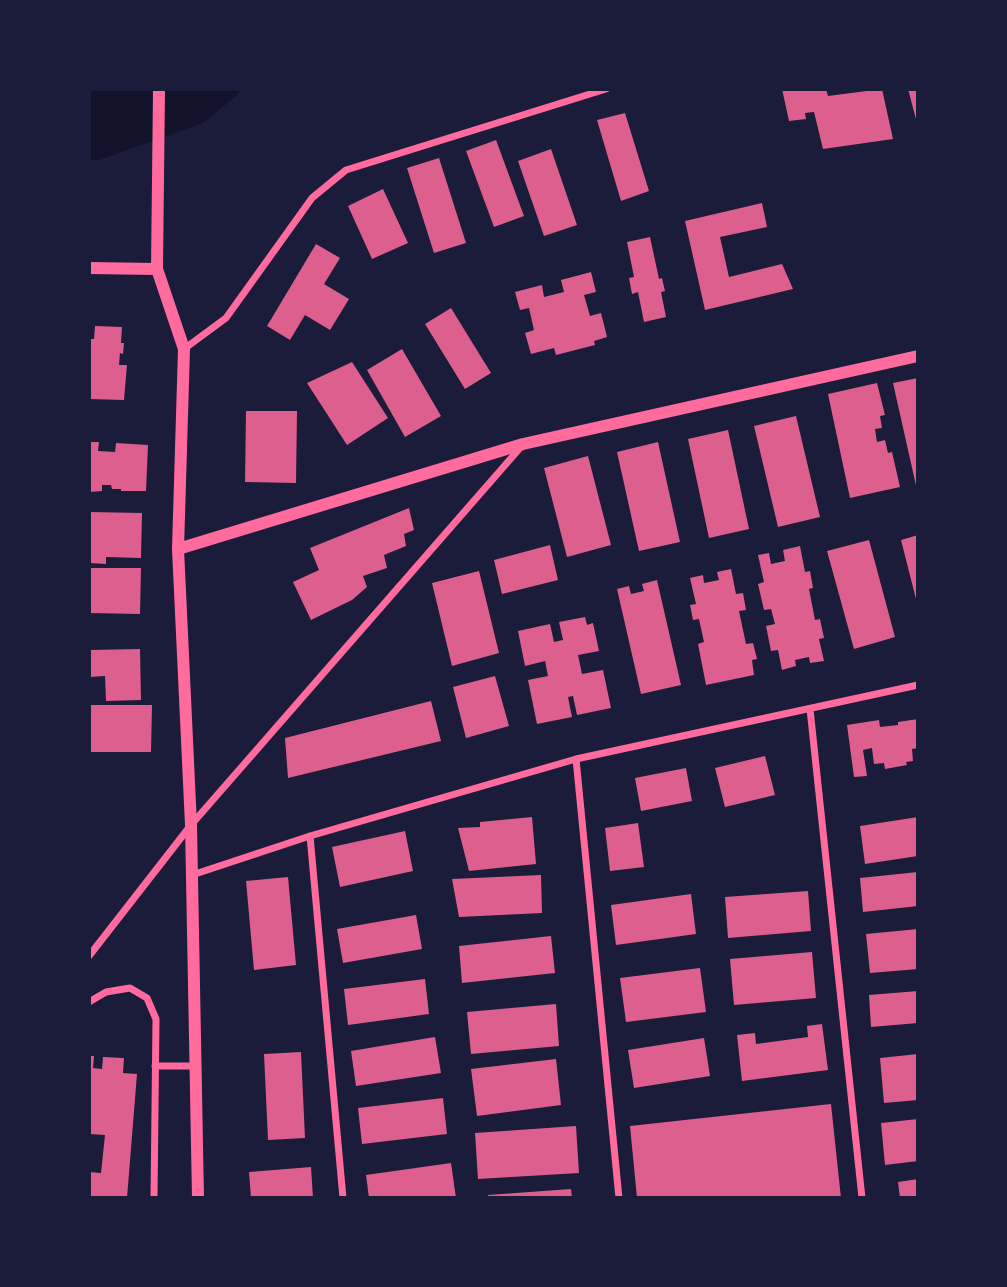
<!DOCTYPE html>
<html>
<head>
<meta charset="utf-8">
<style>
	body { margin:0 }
	#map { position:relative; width:1007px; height:1287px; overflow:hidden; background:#1b1b3a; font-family:"Noto Sans",sans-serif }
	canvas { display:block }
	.frame { position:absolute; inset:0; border:91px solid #1b1b3a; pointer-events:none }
</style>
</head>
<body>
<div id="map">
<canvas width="1007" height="1287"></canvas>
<div class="frame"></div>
</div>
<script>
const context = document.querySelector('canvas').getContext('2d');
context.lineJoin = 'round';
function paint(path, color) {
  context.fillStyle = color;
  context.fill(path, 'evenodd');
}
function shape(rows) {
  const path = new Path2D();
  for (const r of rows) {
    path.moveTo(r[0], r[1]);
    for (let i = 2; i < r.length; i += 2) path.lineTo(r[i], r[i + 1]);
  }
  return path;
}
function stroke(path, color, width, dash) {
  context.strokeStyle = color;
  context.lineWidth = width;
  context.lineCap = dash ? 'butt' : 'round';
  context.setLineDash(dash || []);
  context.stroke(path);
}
paint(shape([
	[89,89,242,89,235,97,203,123,99,160,89,160]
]), '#12122b');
paint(shape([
	[782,89,826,89,828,96,882,89,893,139,823,149,814,112,805,113,806,119,789,121],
	[908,89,918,89,918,123,917,123],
	[625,113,649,191,621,201,597,120],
	[496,140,524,216,494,227,466,151],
	[551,149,577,225,544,236,518,161],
	[439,158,466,243,434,253,407,168],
	[383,189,408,243,372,259,348,206],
	[762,203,767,227,720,237,729,277,782,264,793,289,705,310,685,221],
	[650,237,659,279,662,278,665,291,661,292,666,317,644,322,638,292,632,294,629,278,634,277,627,242],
	[316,244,340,258,324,284,349,299,330,330,305,315,290,340,267,326],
	[591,272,596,292,584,295,590,316,601,313,607,337,594,341,595,345,556,355,554,348,531,354,525,333,534,330,529,308,520,310,515,292,542,285,544,297,564,292,561,280],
	[451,308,491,373,465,389,425,324],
	[95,326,122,327,121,343,124,343,123,354,120,353,119,365,127,365,124,400,89,399,89,339,94,339],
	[402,349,441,416,405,437,367,370],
	[352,362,388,418,347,445,307,383],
	[918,378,918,490,917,490,893,383],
	[877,383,885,415,880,416,882,428,875,429,877,442,885,440,888,453,892,452,900,487,850,498,828,394],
	[246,411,297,411,296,483,245,482],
	[796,416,820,517,778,527,754,426],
	[728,430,749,529,709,538,688,439],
	[89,442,99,442,98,451,115,452,116,443,148,445,146,491,121,491,121,489,112,489,111,485,102,485,102,491,89,492],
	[658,442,680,542,639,551,617,452],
	[588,456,611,545,567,557,544,468],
	[409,508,414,530,404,534,406,546,384,555,387,568,363,576,367,587,352,600,311,620,293,582,319,570,310,548],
	[89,512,142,513,141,558,106,557,106,564,89,563],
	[918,535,918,603,917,603,901,540],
	[869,540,895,637,854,649,827,551],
	[550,545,558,580,502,594,494,560],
	[800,546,805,572,810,571,813,588,809,589,815,620,820,619,824,638,819,639,824,661,810,663,809,657,795,660,796,666,782,670,778,650,771,651,766,626,775,624,771,609,764,610,758,584,764,582,758,555,769,553,771,564,785,561,783,550],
	[89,568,141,568,140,614,89,613],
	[731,569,736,594,743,593,746,610,739,611,746,644,753,643,757,659,752,660,754,675,706,685,698,644,704,642,699,619,693,620,690,605,696,604,690,578,703,575,704,583,719,580,717,572],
	[479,571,499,653,452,666,432,583],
	[657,580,681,685,641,694,617,589,629,586,631,594,644,591,642,584],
	[585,617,587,625,593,623,599,651,578,655,582,674,603,670,611,708,577,715,573,696,568,697,572,717,537,724,528,680,548,676,545,661,525,666,518,631,550,624,554,642,563,640,559,622],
	[140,649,141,700,106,701,105,676,89,677,89,650],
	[495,676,509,726,466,738,453,687],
	[431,701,441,741,288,778,285,738],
	[89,705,152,705,151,752,89,752],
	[918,719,918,748,912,749,913,761,906,762,907,765,885,769,884,763,874,764,872,748,863,750,867,776,854,777,847,725,879,720,880,727,898,725,898,722],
	[765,756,775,795,725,807,715,768],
	[686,768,692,801,641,811,635,778],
	[532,817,536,864,469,871,458,828,480,827,480,822],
	[918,817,918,856,865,864,860,826],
	[638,823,644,867,610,871,605,828],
	[405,831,413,871,340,887,332,847],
	[918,872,918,906,863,912,860,878],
	[541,875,542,913,459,917,452,879],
	[288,877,296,965,254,970,246,881],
	[808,891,811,931,728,938,725,897],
	[691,894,696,934,616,945,611,905],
	[416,915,422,949,343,963,337,929],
	[918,929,918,969,870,973,866,934],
	[551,936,555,973,462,983,459,946],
	[812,952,816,998,734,1005,730,959],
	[700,968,706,1012,626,1022,620,978],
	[425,979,429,1014,348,1025,344,989],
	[918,991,918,1023,871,1027,869,995],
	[556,1004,559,1046,471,1054,467,1012],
	[822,1024,828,1070,742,1081,737,1035,755,1033,756,1044,808,1037,807,1026],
	[435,1037,441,1073,356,1086,351,1051],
	[704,1038,710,1076,634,1088,628,1050],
	[301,1052,305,1138,268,1140,264,1054],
	[918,1054,918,1100,884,1103,880,1058],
	[89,1056,94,1056,93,1068,102,1069,103,1057,124,1058,123,1073,137,1074,127,1198,89,1198,89,1172,101,1173,105,1135,89,1134],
	[556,1059,561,1105,477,1116,471,1069],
	[443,1098,447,1134,362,1144,358,1108],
	[831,1104,841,1198,637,1198,630,1126],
	[918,1119,918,1161,885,1165,881,1123],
	[576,1126,579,1173,478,1179,475,1133],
	[451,1163,456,1198,369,1198,366,1175],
	[311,1167,313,1198,251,1198,249,1172],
	[918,1179,918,1198,900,1198,898,1182],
	[571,1189,572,1198,488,1198,488,1195]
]), '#dd5f8e');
stroke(shape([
	[184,349,226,318,312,198,346,170,606,89],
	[810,709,862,1198],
	[576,759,619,1198],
	[310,836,343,1198],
	[192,875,310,836,576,759,918,685],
	[89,956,191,825,520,448],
	[89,1002,106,992,130,988,147,998,156,1019,154,1198],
	[155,1066,195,1066]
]), '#ff6b9d', 7);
stroke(shape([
	[159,89,157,269,184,349,178,549,191,825,198,1198],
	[89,268,157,269],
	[178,549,523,444,918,356]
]), '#ff6b9d', 12);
</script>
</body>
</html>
